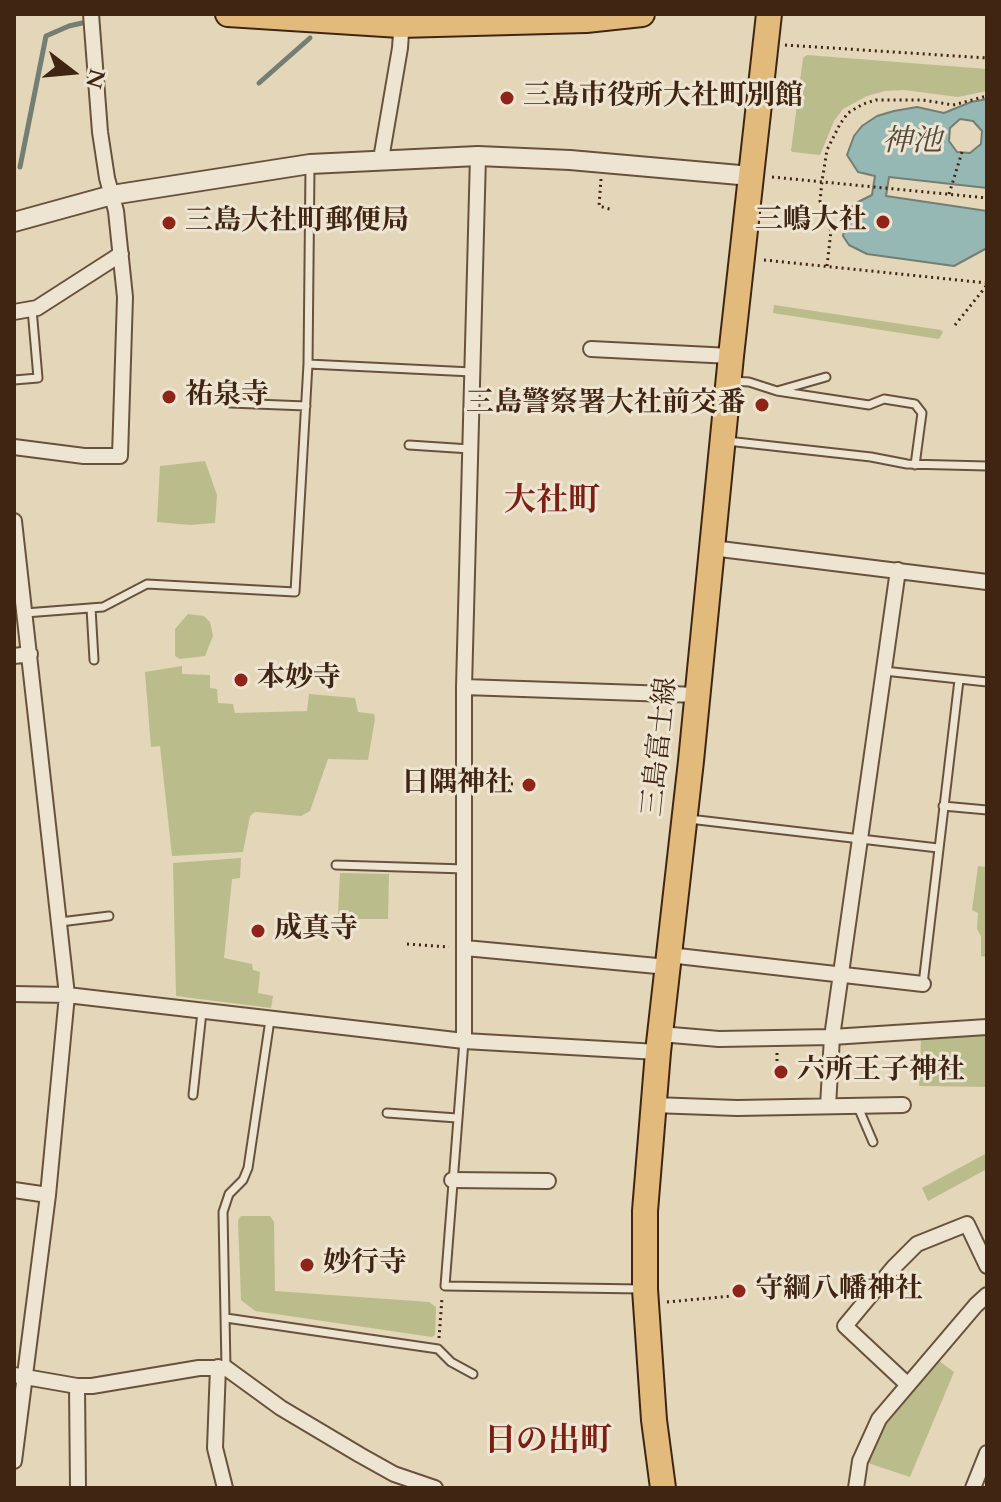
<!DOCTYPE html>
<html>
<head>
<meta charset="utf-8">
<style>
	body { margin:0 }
	#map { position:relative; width:1001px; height:1502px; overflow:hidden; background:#e3d6b9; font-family:Cardo,serif }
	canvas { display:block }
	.frame { position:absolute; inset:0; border:16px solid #402612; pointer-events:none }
	.north { position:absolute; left:32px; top:32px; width:80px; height:80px; -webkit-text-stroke:6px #ede4d2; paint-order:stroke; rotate:106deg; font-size:22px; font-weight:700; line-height:32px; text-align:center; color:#402612 }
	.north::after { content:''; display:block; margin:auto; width:28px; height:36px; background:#402612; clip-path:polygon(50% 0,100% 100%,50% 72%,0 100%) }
</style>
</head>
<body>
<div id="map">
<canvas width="1001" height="1502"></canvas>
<div class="frame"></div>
<div class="north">N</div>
</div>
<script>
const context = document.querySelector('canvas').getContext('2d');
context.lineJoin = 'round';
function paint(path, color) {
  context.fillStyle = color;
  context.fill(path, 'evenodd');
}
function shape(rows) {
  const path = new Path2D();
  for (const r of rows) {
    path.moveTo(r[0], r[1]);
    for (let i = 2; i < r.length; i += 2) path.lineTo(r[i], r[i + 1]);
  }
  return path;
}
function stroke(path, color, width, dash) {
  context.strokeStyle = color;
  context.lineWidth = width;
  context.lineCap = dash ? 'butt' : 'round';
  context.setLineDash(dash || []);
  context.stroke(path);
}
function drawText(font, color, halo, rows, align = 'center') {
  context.font = font + ' Cardo,"Noto Serif JP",serif';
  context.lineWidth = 6;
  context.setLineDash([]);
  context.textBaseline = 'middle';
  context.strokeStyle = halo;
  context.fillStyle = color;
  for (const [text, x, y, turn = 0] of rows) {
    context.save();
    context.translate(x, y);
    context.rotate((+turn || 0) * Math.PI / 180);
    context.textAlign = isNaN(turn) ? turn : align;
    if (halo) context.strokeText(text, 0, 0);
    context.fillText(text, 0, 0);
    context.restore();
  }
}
paint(shape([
	[807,55,987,69,987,91,958,97,904,90,885,91,867,96,843,109,834,121,820,155,793,152,791,151,803,58],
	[774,305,941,330,943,332,939,339,773,313],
	[205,461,217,495,215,523,190,525,157,522,160,466],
	[188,614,204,616,210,622,213,636,205,656,180,659,175,656,175,629],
	[182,666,182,674,210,675,210,688,217,689,218,703,233,704,235,713,307,711,309,694,355,698,358,712,374,714,375,719,368,760,328,759,310,811,301,816,255,812,250,816,243,852,172,856,160,746,151,747,145,672],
	[241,858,240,878,232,879,224,958,252,964,253,970,260,972,258,993,273,996,271,1008,176,996,173,863],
	[978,866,987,867,987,957,981,956,981,936,977,929,978,913,972,910],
	[340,873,389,874,388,919,356,919,338,915],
	[987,1034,987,1087,919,1086,921,1040,923,1036],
	[987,1153,987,1169,928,1201,922,1188],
	[241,1216,270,1216,274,1222,275,1291,429,1302,436,1307,435,1335,432,1337,255,1311,241,1300,238,1220],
	[935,1361,939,1361,954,1372,910,1477,868,1463,885,1420]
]), '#babc8b');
const water = shape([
	[987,99,987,188,889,177,886,196,987,211,987,248,954,266,867,254,849,245,843,236,848,211,856,203,872,195,875,176,858,172,847,155,854,136,862,126,877,116,894,111,917,107,944,113,971,102,987,99],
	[960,119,973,121,982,131,981,144,970,153,957,152,949,141,950,128,960,119]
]);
paint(water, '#96b8b4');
stroke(water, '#747e73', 2);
stroke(shape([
	[259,83,310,38],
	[20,167,46,36,69,26,82,23]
]), '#747e73', 5);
const service = shape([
	[308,364,472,372],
	[14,380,38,378,32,309],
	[732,381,749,382,777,391,826,377],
	[777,391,869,405,884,399,915,404,922,413,915,465],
	[230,403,306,406],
	[727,441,871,457,907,464,987,466],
	[409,445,470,449],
	[91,608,94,660],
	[25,613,103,607,147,584,295,592,308,364,310,167],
	[884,671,987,682],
	[943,806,987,810],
	[689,819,938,848],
	[336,865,465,869],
	[60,922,109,916],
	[923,984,959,680],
	[464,1041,445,1286,641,1289],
	[193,1095,202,1012],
	[858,1107,873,1142],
	[387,1113,457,1118],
	[226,1318,438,1349,451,1362,473,1374],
	[226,1368,223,1212,229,1194,243,1180,248,1168,270,1020]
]);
const minor = shape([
	[381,159,400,48,402,18],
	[14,312,37,308,121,254],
	[591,349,731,356],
	[14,447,84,456,120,456,125,297,116,211,107,178,100,132,91,14],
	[14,521,67,995,48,1195,14,1461],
	[712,548,987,582],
	[14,656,30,654],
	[464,687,698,695],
	[465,948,668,967],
	[669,955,923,984],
	[14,994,67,995,464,1041,658,1052],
	[660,1034,719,1039,832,1037,987,1027],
	[464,1041,464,687,478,156],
	[653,1105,737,1108,903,1105],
	[828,1106,832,1037,898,570],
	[452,1180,548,1181],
	[14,1190,48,1195],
	[218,1367,215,1448,225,1488],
	[14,1375,77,1386,92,1386,199,1368,226,1368,281,1408,360,1455,394,1474,435,1488],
	[908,1385,845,1326,894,1267,917,1244,967,1224,987,1266],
	[77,1386,78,1488],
	[856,1488,860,1461,879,1419,976,1305,987,1295],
	[973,1488,987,1453]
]);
const tertiary = shape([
	[14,222,112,195,310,164,478,156,570,160,751,176]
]);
const primary = shape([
	[228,14,400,25,586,20,642,14],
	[663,1488,654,1420,645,1289,645,1211,658,1052,691,761,731,356,769,14]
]);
stroke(service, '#69523c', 11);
stroke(minor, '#69523c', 18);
stroke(tertiary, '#69523c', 22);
stroke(primary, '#402612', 28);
stroke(shape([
	[785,45,987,58],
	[772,177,987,198],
	[601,179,599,206,613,210],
	[949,194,963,149],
	[764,260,987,283],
	[827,266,831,231,820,201,822,181,827,150,840,124,848,113,863,104,876,100,923,100,953,105,987,96],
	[955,325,987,285],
	[481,783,517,784],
	[407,944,449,947],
	[777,1053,777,1066],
	[667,1302,743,1295],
	[439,1338,442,1298]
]), '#402612', 3, [2, 4]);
stroke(service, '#ede4d2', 7);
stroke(minor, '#ede4d2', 14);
stroke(tertiary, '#ede4d2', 18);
stroke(primary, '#e2bb7c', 24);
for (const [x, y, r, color] of [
	[507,98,8,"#8f2418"],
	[883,222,8,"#8f2418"],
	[169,223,8,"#8f2418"],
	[169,397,8,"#8f2418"],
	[762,405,8,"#8f2418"],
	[241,680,8,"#8f2418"],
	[529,785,8,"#8f2418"],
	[258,931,8,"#8f2418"],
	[781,1072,8,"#8f2418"],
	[307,1265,8,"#8f2418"],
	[739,1291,8,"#8f2418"]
]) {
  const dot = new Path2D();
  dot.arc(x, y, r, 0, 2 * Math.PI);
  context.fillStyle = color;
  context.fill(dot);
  stroke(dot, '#ede4d2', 3);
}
drawText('bold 28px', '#402612', '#ede4d2', [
	["三島市役所大社町別館",523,98],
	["三嶋大社",867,222,"right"],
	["三島大社町郵便局",185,223],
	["祐泉寺",185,397],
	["三島警察署大社前交番",746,405,"right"],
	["本妙寺",257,680],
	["日隅神社",513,785,"right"],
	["成真寺",274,931],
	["六所王子神社",797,1072],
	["妙行寺",323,1265],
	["守綱八幡神社",755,1291]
], 'left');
drawText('28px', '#402612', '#ede4d2', [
	["三島富士線",661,747,-84]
]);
drawText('italic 30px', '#564a3a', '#ede4d2', [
	["神池",912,143]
]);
drawText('bold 32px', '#7a1f14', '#ede4d2', [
	["大社町",552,503],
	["日の出町",548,1443]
]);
</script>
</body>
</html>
